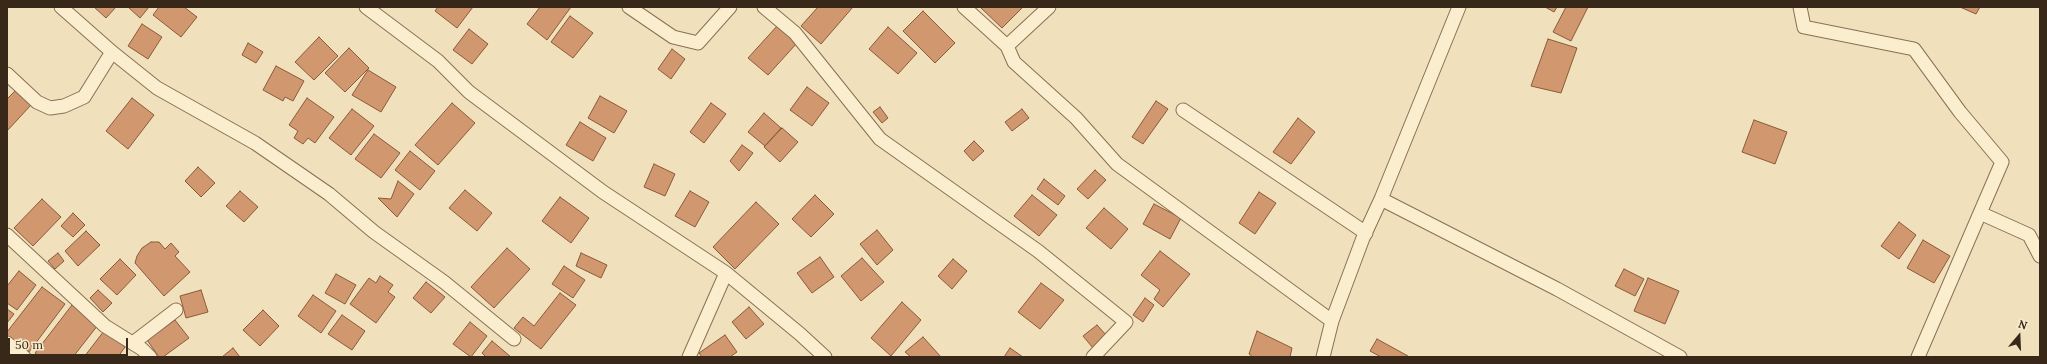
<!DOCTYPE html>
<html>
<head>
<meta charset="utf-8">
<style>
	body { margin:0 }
	#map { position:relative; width:2047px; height:364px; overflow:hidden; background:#f0e1bc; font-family:Lora,serif }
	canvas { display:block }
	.frame { position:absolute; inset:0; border:8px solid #37281a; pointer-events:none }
	.north { position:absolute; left:1999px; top:316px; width:40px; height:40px; -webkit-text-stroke:3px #f7ebcc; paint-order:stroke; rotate:19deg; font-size:11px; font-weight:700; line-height:16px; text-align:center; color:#37281a }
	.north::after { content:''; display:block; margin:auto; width:14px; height:18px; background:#37281a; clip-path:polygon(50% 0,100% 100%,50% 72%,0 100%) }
	.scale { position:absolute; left:8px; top:338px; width:120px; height:18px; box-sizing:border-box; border:2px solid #37281a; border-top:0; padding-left:5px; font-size:12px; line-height:14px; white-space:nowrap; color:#37281a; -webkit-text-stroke:3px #f7ebcc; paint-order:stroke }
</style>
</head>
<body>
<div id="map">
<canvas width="2047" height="364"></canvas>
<div class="frame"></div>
<div class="north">N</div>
<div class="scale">50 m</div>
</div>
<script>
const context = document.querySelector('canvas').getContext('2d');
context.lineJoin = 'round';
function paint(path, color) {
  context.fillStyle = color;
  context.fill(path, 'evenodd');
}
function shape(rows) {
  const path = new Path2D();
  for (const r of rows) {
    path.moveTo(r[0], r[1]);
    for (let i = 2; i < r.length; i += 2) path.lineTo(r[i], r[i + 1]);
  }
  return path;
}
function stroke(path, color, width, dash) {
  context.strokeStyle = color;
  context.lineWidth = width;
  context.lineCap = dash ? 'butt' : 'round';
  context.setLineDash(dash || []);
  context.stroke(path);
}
const building = shape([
	[94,7,116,7,106,18,94,7],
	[128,7,149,7,140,18,128,7],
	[159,7,184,7,197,17,181,37,153,15,159,7],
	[438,7,473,7,457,28,435,11,438,7],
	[540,7,571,7,547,40,527,24,540,7],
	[818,7,853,7,821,44,801,26,818,7],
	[980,7,1020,7,1022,8,1002,28,980,7],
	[1545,7,1557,7,1554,12,1545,7],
	[1566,7,1588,7,1571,41,1553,32,1566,7],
	[1960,7,1980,7,1976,14,1960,7],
	[923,11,955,43,935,63,903,31,923,11],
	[570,16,593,33,573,58,551,42,570,16],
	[142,24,162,37,148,59,128,46,142,24],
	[778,25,797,43,768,75,748,58,778,25],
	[888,27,917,53,898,74,869,49,888,27],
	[469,29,488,44,472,64,453,50,469,29],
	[319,37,338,56,314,80,295,62,319,37],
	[1548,39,1577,48,1561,93,1531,86,1548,39],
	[248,43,263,52,256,63,242,55,248,43],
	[349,48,369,68,345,92,325,73,349,48],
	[672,49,685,59,671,79,658,69,672,49],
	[276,66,304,81,293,101,285,97,283,101,263,90,276,66],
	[368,70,396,87,381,112,352,95,368,70],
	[807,87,829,103,812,126,790,110,807,87],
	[15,91,31,105,7,131,7,99,15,91],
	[600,96,627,111,614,133,588,118,600,96],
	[132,98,154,115,128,149,106,131,132,98],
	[307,98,334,117,315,143,308,138,303,144,294,138,298,131,289,125,307,98],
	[1156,101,1168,109,1143,144,1132,137,1156,101],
	[452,103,475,123,438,165,415,145,452,103],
	[711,103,726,114,704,143,690,132,711,103],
	[880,107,888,118,882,123,873,112,880,107],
	[352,109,374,126,351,155,329,138,352,109],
	[1022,109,1029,118,1012,131,1005,122,1022,109],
	[764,113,781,128,765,146,748,132,764,113],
	[1298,118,1315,132,1291,164,1273,152,1298,118],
	[1754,120,1787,132,1775,164,1742,152,1754,120],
	[580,122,606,138,593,161,566,145,580,122],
	[782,128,798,142,780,162,764,147,782,128],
	[374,134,400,153,381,178,355,159,374,134],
	[974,141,984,151,973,161,964,151,974,141],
	[742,145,753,153,739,171,730,161,742,145],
	[410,151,435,171,420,190,395,170,410,151],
	[654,164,675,174,665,196,644,187,654,164],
	[198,167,215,183,201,197,185,181,198,167],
	[1095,170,1106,180,1088,199,1077,189,1095,170],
	[1044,179,1065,196,1058,205,1037,189,1044,179],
	[398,181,414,194,397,217,378,198,391,199,398,181],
	[465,190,492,213,477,231,449,208,465,190],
	[240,191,258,207,244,222,226,206,240,191],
	[690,191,709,202,695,227,675,216,690,191],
	[1259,192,1276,203,1255,234,1239,223,1259,192],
	[815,195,834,214,811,237,792,219,815,195],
	[1032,195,1057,215,1039,236,1014,216,1032,195],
	[560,197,589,218,571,243,542,221,560,197],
	[42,199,61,217,33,246,14,228,42,199],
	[756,202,779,224,735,269,713,247,756,202],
	[1154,204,1181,218,1170,239,1143,224,1154,204],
	[1104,208,1128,229,1111,249,1086,228,1104,208],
	[73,213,85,225,73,237,61,226,73,213],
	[1899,222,1916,235,1899,259,1881,246,1899,222],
	[877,230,893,250,877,265,860,244,877,230],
	[86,231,100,245,78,266,65,251,86,231],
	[1923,240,1950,256,1934,283,1907,268,1923,240],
	[151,242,159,242,165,249,171,243,179,252,175,256,190,272,164,296,135,263,137,256,142,248,151,242],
	[507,248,530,269,494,308,471,287,507,248],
	[1160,251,1190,274,1163,307,1154,299,1160,290,1141,275,1160,251],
	[58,253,64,261,55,269,48,261,58,253],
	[581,253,607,265,601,278,576,266,581,253],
	[820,257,834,277,812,293,797,273,820,257],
	[862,258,884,282,861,301,841,276,862,258],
	[120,259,136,275,117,295,100,279,120,259],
	[953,259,967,271,952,289,938,276,953,259],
	[564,266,585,280,573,298,552,284,564,266],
	[1624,269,1644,279,1635,296,1615,286,1624,269],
	[19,271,36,285,17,310,7,303,7,286,19,271],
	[336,274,356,285,345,304,325,293,336,274],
	[380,276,393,285,388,292,395,297,376,323,350,304,369,278,376,283,380,276],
	[1648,278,1679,291,1665,324,1634,311,1648,278],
	[426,282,445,297,431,313,413,298,426,282],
	[1041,283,1064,300,1040,329,1018,312,1041,283],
	[42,287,65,304,29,352,7,336,7,332,42,287],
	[98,290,112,303,103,312,90,298,98,290],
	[201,290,208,312,186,318,180,296,201,290],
	[560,293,576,305,541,349,514,328,523,317,534,326,560,293],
	[313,295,336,311,321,333,298,316,313,295],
	[1145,298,1154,305,1143,322,1133,315,1145,298],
	[902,302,921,320,891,356,871,338,902,302],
	[72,305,98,325,73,357,41,357,35,353,72,305],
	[749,307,764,324,746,339,732,322,749,307],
	[7,309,14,314,7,323,7,309],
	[263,310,279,326,260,346,243,330,263,310],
	[342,315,365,331,352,350,328,334,342,315],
	[175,320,189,338,163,357,159,357,147,340,175,320],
	[470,322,487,336,471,357,453,344,470,322],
	[1097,325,1107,336,1093,348,1083,336,1097,325],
	[104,331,125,347,118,357,84,357,104,331],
	[1257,331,1292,348,1290,357,1253,357,1249,354,1257,331],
	[725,335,737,352,730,357,702,357,699,353,725,335],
	[923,337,941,357,911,357,905,352,923,337],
	[1377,339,1408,356,1408,357,1381,357,1370,351,1377,339],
	[492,341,511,357,486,357,482,353,492,341],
	[233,348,240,357,222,357,233,348],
	[1010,348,1023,357,1004,357,1010,348]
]);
paint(building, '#d1986f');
stroke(building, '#8a5939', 1);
const street = shape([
	[61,7,112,52,157,88,255,143,329,194,374,232,444,282,514,339],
	[366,7,438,61,469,92,603,192,726,273,800,334,825,357],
	[629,7,673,37,698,43,730,7],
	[764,7,795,33,880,139,1038,251,1126,322,1093,357],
	[964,7,1007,46,1014,62,1076,118,1117,164,1332,321],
	[1800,7,1804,27,1914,49,1960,112,2002,162,1980,213,2029,235,2040,256],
	[1007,46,1049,7],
	[7,74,37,102,50,108,64,106,84,97,112,52],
	[1183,110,1366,233],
	[1381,199,1557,289,1680,357],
	[7,235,105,326,142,349,150,357],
	[7,343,24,357],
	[133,343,176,310],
	[689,357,726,273],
	[1323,357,1332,321,1363,238,1381,199,1459,7],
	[1918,357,1980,213]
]);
stroke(street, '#897054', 15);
stroke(street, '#fbeecf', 13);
</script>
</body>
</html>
